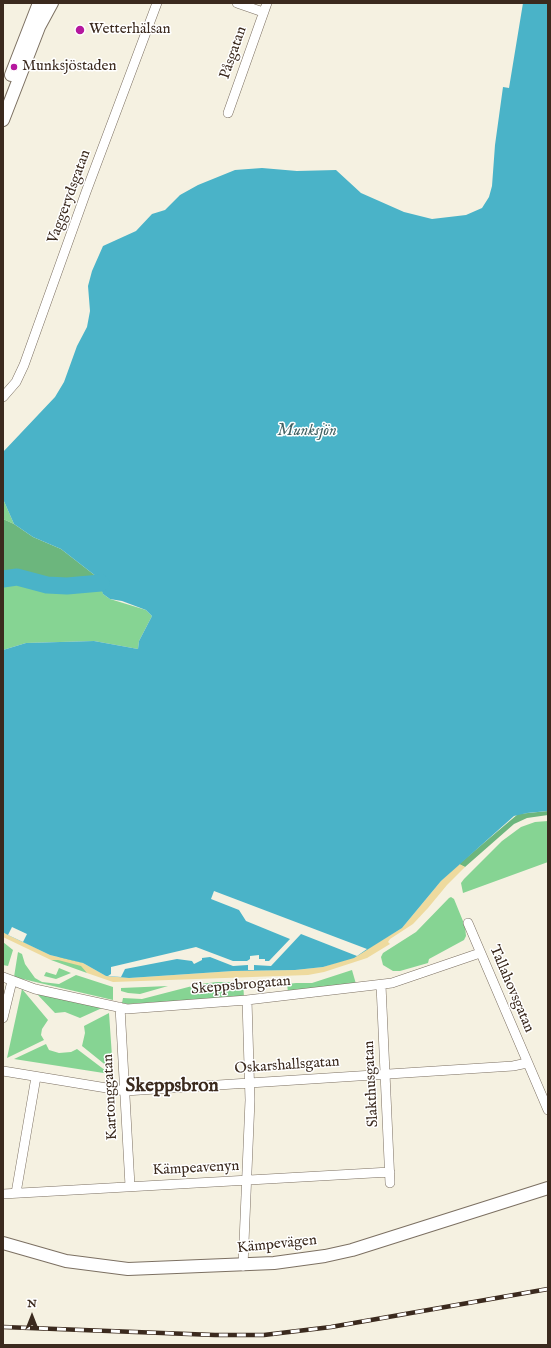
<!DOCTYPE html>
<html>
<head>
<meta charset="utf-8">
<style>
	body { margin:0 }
	#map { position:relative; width:551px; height:1348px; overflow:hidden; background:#f5f1e1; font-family:"IM FELL English",serif }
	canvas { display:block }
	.frame { position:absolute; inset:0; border:4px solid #3b2a1e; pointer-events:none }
	.north { position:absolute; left:12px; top:1296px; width:40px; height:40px; -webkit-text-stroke:3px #fff; paint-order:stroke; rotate:0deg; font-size:11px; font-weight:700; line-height:16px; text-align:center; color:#3b2a1e }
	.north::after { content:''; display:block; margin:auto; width:14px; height:18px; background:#3b2a1e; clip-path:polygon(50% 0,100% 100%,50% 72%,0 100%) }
</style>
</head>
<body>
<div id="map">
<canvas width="551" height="1348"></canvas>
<div class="frame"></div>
<div class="north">N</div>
</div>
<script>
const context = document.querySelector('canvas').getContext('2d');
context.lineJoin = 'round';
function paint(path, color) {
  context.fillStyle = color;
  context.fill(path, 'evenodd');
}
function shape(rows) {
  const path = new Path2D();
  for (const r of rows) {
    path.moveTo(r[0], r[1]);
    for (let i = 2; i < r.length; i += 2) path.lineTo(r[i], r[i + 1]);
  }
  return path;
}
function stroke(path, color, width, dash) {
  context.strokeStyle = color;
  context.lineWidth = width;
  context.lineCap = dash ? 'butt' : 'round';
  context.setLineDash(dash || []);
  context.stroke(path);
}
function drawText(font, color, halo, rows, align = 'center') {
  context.font = font + ' "IM FELL English",serif';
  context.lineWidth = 3;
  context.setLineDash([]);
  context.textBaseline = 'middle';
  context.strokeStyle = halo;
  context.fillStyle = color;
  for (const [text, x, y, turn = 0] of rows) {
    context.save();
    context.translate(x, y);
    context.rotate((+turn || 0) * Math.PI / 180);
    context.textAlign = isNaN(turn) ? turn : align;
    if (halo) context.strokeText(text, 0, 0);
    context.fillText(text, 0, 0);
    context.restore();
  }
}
paint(shape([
	[3,499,14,524,3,519],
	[17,577,47,585,67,586,101,583,103,594,110,599,146,610,152,616,139,641,138,649,94,641,26,643,3,650,3,579],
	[548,821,548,862,463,893,461,883,464,879,502,841,521,827,535,822],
	[451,897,454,899,465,926,466,936,464,940,429,959,428,963,400,971,393,971,383,965,381,957,383,953,416,932,449,898],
	[3,942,13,950,8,966,3,965],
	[18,952,22,954,25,964,35,978,42,982,59,984,76,975,113,987,113,1000,14,977],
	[61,957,83,963,87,973,51,960],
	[59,968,71,973,56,979,44,976,46,972,56,975],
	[352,970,356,984,288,992,287,984,296,983,312,983],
	[217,982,243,982,244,997,128,1004,122,1003,123,998,142,999,200,984],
	[168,986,140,994,128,993,121,991,121,988],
	[22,989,48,1020,42,1029,41,1035,44,1040,7,1058],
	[36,993,102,1008,80,1018,65,1012,55,1013],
	[109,1013,113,1071,82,1046,85,1033,84,1026],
	[46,1044,49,1050,59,1053,71,1052,77,1049,110,1074,14,1059]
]), '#86d493');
paint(shape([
	[3,519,14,524,33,537,61,549,97,577,101,583,67,586,47,585,17,577,3,579],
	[548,811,548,815,527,818,514,824,465,867,459,864,518,814]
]), '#6cb67d');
paint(shape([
	[459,864,465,867,447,885,428,908,413,924,390,939,388,942,390,944,367,958,324,972,308,975,113,982,87,973,81,966,58,960,51,960,3,937,3,932,50,955,83,963,106,976,129,978,233,971,295,970,323,967,354,957,402,928,441,881]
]), '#eeda9e');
paint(shape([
	[523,3,548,3,548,811,527,813,514,816,441,881,402,928,354,958,323,967,295,970,233,971,129,978,106,976,83,963,50,955,6,934,3,932,3,650,26,643,94,641,138,649,139,641,152,616,146,610,122,601,110,599,103,594,97,577,61,549,33,537,14,524,3,499,3,452,55,397,64,382,77,346,87,327,90,311,88,286,92,271,103,246,136,231,152,214,165,210,180,195,198,185,235,170,262,168,297,171,336,170,361,193,404,212,432,219,466,215,482,208,489,197,492,186,495,145,503,87,509,88]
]), '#4ab3c8');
paint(shape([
	[214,891,367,949,357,956,301,934,271,966,254,965,254,970,248,970,248,965,233,966,210,957,202,958,202,960,194,964,192,961,177,959,125,969,121,977,108,976,111,974,111,967,196,947,233,961,247,961,250,959,250,956,259,955,259,959,265,959,265,961,269,961,290,939,246,921,239,910,211,899],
	[12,927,27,934,23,942,8,935]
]), '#f5f1e1');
stroke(shape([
	[3,579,17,577,47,585,67,586,101,583]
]), '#4ab3c8', 17);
const street = shape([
	[237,3,263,12],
	[228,113,267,3],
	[3,397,16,382,24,365,86,192,157,3],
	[468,923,548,1110],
	[3,977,35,989,127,1009,247,1000,392,983,480,953],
	[381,985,390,1183],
	[120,1007,130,1186],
	[3,1018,12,981],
	[3,1071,125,1091,513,1066,527,1063],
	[16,1193,36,1077],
	[3,1194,390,1172],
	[243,1266,250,1100,247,1000]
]);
const secondary = shape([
	[11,75,39,3],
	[3,120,39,27,52,3],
	[3,1243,66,1261,128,1269,274,1263,325,1256,352,1250,548,1188]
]);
stroke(street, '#7c7062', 10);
stroke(secondary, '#7c7062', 14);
stroke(street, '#fff', 9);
stroke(secondary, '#fff', 12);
const rail = shape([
	[3,1327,215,1335,264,1335,331,1327,548,1289]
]);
stroke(rail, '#3b2a1e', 4.5);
stroke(rail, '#fff', 3, [9]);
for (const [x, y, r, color] of [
	[80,30,5,"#b5179e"],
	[14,67,4,"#b5179e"]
]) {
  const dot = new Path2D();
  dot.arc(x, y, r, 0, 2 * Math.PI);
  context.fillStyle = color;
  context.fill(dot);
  stroke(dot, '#fff', 1.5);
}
drawText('15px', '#3b2a1e', '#fff', [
	["Wetterhälsan",89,30],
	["Munksjöstaden",22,67]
], 'left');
drawText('15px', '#3b2a1e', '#fff', [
	["Påsgatan",234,53,-71],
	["Vaggerydsgatan",70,197,-70],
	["Skeppsbrogatan",241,986,-5],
	["Tallahovsgatan",511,989,67],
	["Oskarshallsgatan",287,1066,-4],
	["Slakthusgatan",372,1084,-93],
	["Kartonggatan",111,1097,-93],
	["Kämpeavenyn",196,1169,-3],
	["Kämpevägen",277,1245,-6]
]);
drawText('italic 16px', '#416162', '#fff', [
	["Munksjön",307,432]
]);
drawText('bold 19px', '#3b2a1e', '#fff', [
	["Skeppsbron",172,1087]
]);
</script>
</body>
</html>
